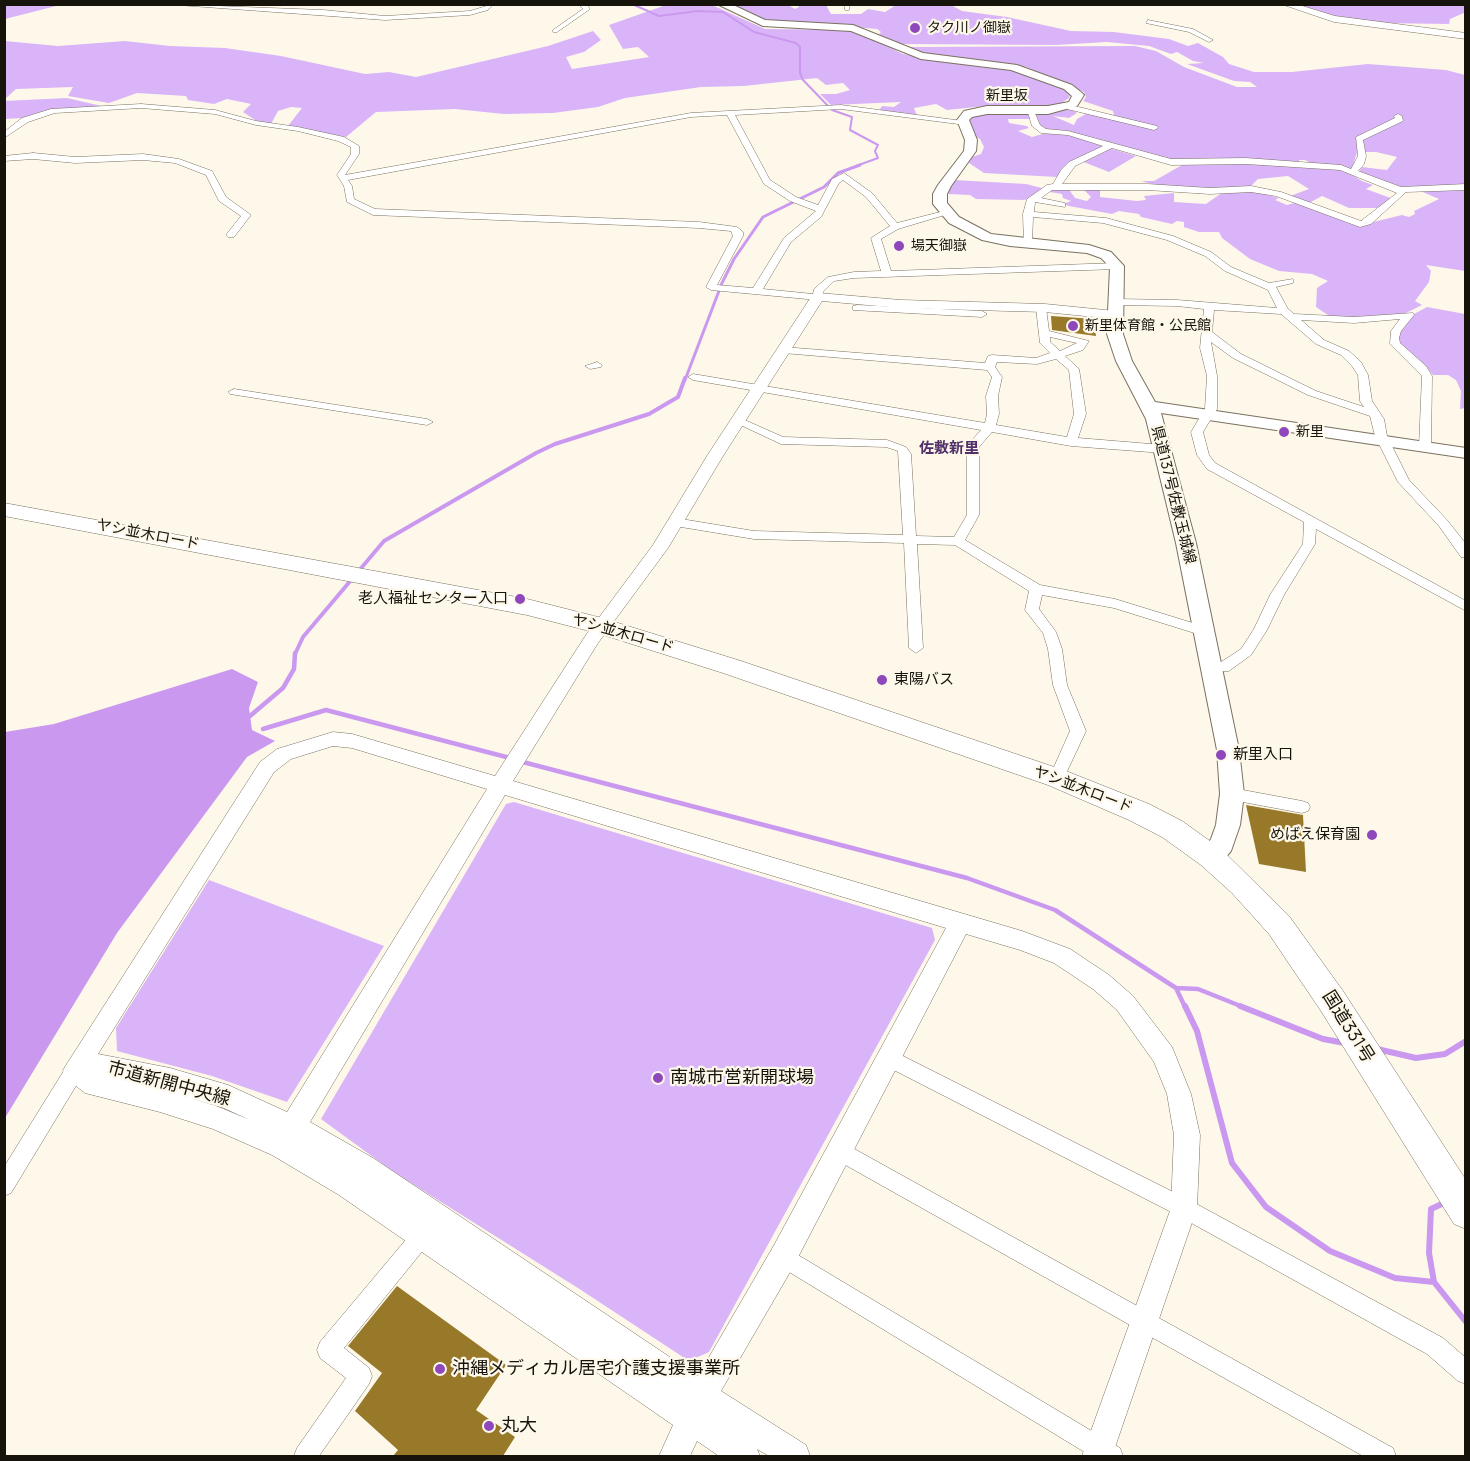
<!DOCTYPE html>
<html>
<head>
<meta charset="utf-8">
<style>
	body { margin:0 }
	#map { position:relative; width:1470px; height:1461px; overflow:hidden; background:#fef8eb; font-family:Manrope,sans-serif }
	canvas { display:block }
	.frame { position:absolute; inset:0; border:6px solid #16130b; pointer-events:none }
</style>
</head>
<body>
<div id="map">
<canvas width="1470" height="1461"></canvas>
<div class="frame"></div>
</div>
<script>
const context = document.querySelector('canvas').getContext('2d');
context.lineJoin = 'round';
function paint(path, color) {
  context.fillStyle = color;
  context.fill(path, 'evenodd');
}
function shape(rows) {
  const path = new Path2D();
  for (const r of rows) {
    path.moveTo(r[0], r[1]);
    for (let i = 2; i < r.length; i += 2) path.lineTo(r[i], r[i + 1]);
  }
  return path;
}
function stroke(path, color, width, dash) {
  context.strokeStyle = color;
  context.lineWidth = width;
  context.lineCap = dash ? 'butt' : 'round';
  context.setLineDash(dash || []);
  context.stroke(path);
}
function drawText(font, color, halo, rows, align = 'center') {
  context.font = font + ' Manrope,"Noto Sans JP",sans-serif';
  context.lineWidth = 4.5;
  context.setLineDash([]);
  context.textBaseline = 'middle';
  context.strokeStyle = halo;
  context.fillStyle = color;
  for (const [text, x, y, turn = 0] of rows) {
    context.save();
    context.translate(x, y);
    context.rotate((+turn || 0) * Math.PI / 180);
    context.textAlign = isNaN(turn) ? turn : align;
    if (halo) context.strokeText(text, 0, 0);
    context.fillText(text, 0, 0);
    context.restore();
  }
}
paint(shape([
	[669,4,712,5,765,29,848,30,860,33,903,54,1019,72,1064,89,1070,94,1069,98,1060,104,1043,107,990,108,985,106,947,110,936,104,914,108,917,116,879,111,882,106,894,107,901,102,831,105,820,94,836,94,850,90,843,83,826,85,817,78,744,86,701,87,625,98,598,107,553,113,504,114,455,109,376,112,346,137,288,126,302,108,291,107,278,111,271,124,258,122,243,112,251,104,227,99,214,104,188,100,186,96,137,93,109,103,68,96,73,87,16,89,5,99,5,41,58,46,125,41,170,46,225,48,281,56,365,74,389,72,416,77,548,46,593,31,601,40,584,52,566,57,572,69,649,57,638,47,623,49,609,25],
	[772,4,788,5,795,9,799,7,798,5,826,5,831,14,861,14,868,9,885,12,896,5,951,5,962,11,1007,17,1071,31,1114,32,1169,39,1188,46,1198,43,1223,57,1229,64,1254,72,1292,72,1368,64,1446,70,1465,75,1465,186,1401,188,1359,172,1362,167,1387,170,1397,157,1376,152,1357,152,1352,169,1314,165,1305,160,1299,160,1299,163,1183,162,1079,135,1045,131,1039,126,1036,113,1066,109,1074,111,1077,113,1069,118,1053,116,1074,125,1077,119,1086,114,1114,115,1113,111,1083,101,1086,97,1084,92,1026,67,922,54,906,47,1135,46,1156,51,1184,67,1237,87,1257,87,1250,82,1234,81,1187,64,1204,63,1193,61,1177,52,1171,54,1149,46,1107,42,1056,45,897,44,879,34,881,32,877,29,766,20,730,5],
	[1465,4,1466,12,1450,19,1449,24,1378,23,1327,16,1293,5],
	[4,5,5,4,60,5,5,19],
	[67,98,106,107,55,110,23,118,5,119,4,101],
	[980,113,1028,113,1031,119,1008,119,1009,123,1027,126,1029,128,1018,131,1032,137,1046,133,1072,135,1105,147,1057,177,984,173,969,163,972,157,981,154,984,147,980,139,974,136,968,118],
	[1109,148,1136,156,1109,172,1081,161],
	[1248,162,1341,168,1362,181,1373,185,1366,189,1393,199,1382,208,1349,208,1322,196,1309,203,1290,196,1309,189,1288,176,1258,179,1251,186,1213,189,1159,186,1141,181,1154,181,1182,165],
	[954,180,1026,184,1042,188,1037,195,1024,200,976,199,970,195,948,194],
	[1068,188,1075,198,1087,201,1091,197,1083,189,1100,189,1100,197,1137,201,1146,200,1144,196,1174,193,1174,202,1206,204,1226,190,1258,192,1279,198,1275,200,1287,205,1298,202,1351,224,1361,225,1402,215,1409,217,1415,214,1414,211,1439,199,1418,190,1465,188,1465,271,1426,265,1431,271,1429,282,1415,301,1422,305,1406,313,1372,317,1331,317,1316,307,1317,288,1328,281,1312,274,1279,271,1250,259,1222,238,1219,232,1199,232,1184,227,1184,222,1177,221,1172,224,1141,217,1139,214,1119,211,1112,214,1069,206,1063,204,1071,201,1063,198,1062,194,1050,192,1052,189],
	[1427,307,1465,314,1465,408,1460,409,1461,391,1456,380,1448,375,1433,375,1426,367,1399,346,1399,330,1412,315],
	[514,802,932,928,935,940,709,1352,689,1361,581,1290,395,1173,321,1119,506,804],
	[209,880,384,946,287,1102,212,1076,117,1051,116,1028]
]), '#dab4f8');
paint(shape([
	[232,669,258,682,249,708,252,730,275,741,247,757,117,933,5,1118,5,732,54,724]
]), '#ca99ef');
stroke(shape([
	[632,4,659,16,697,11,723,12,754,32,796,43,800,47,800,73,803,80,832,110,852,117,850,130,878,145,875,151,878,158,856,166]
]), '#ca99ef', 2);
stroke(shape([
	[685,380,722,283,734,259,763,217,824,187,838,173,860,165]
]), '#ca99ef', 3);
stroke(shape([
	[295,654,303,637,384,541,536,453,555,444,649,414,678,397,685,378]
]), '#ca99ef', 4);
stroke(shape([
	[250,716,283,688,294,669,295,653],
	[263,729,326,710,510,758],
	[519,761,967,878,1055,910,1176,988,1185,1007],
	[1176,988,1198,989,1243,1007]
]), '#ca99ef', 4.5);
stroke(shape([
	[1185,1006,1197,1031,1232,1163,1266,1207,1330,1251,1395,1278,1434,1282,1466,1322],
	[1240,1006,1323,1039,1345,1043],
	[1377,1049,1416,1058,1445,1054,1466,1041],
	[1434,1282,1429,1253,1431,1209,1446,1202]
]), '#ca99ef', 6);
paint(shape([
	[1051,316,1094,319,1096,336,1052,330],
	[1246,805,1303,815,1306,872,1259,864],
	[397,1286,506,1365,476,1410,515,1437,503,1456,393,1456,398,1450,355,1411,382,1373,348,1346]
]), '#987929');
const minor = shape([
	[164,4,323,10,385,16,470,11,493,4,488,10,470,15,385,20,164,4],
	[579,4,586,4,590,9,557,32,553,32,553,30,583,9,579,4],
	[844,4,850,4,849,10,845,10,844,4],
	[1148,20,1193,29,1213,40,1209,42,1189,32,1146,23,1148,20],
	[141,104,215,110,256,121,298,127,344,137,359,146,359,154,345,175,691,113,841,105,963,121,966,121,966,125,841,109,735,115,770,180,796,197,818,205,832,179,844,173,872,193,897,223,948,210,948,214,898,229,881,239,891,271,1117,263,1122,266,1117,269,854,278,834,281,823,292,822,299,818,300,711,290,706,287,733,236,731,231,699,228,373,215,347,202,344,186,337,175,351,154,351,147,338,141,298,131,256,125,215,114,141,108,55,113,28,122,4,138,4,132,22,118,51,109,141,104],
	[727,115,764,184,790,201,816,211,784,238,753,288,717,285,743,236,743,232,737,227,699,222,375,209,354,199,352,186,348,180,691,117,727,115],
	[843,180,866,197,890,226,871,238,881,271,854,272,828,277,814,289,813,294,763,289,791,242,821,217,839,183,843,180],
	[1066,104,1157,126,1158,128,1154,130,1063,108,1062,106,1066,104],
	[1027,109,1033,109,1040,125,1046,129,1068,131,1171,159,1246,158,1341,165,1351,169,1358,156,1356,137,1395,118,1394,116,1398,114,1402,116,1403,121,1363,140,1366,156,1364,164,1358,171,1401,187,1466,184,1466,190,1406,192,1371,224,1360,227,1276,196,1251,192,1210,194,1147,190,1052,190,1041,198,1065,203,1065,207,1035,202,1034,212,1106,218,1173,236,1211,252,1231,267,1269,283,1293,279,1293,283,1276,287,1288,309,1294,314,1354,317,1413,313,1414,315,1401,331,1399,338,1400,343,1426,366,1432,376,1431,447,1425,451,1419,447,1422,376,1390,344,1391,331,1400,319,1354,323,1301,320,1324,340,1349,351,1361,362,1368,375,1372,401,1384,419,1387,436,1409,480,1447,520,1466,544,1466,558,1461,557,1439,526,1398,482,1375,436,1370,416,1308,395,1233,358,1211,342,1217,376,1217,409,1203,432,1209,455,1215,463,1466,601,1466,611,1316,529,1315,544,1284,595,1267,630,1251,655,1229,671,1208,672,1206,668,1208,664,1221,662,1241,649,1254,629,1270,595,1303,544,1304,522,1207,469,1197,455,1191,432,1205,409,1207,376,1200,348,1204,309,1177,306,1115,305,1110,302,1115,299,1177,300,1277,308,1268,290,1225,271,1205,256,1167,240,1103,223,1033,217,1032,243,1024,245,1023,214,1027,199,1047,185,1053,184,1061,170,1069,162,1103,146,1068,135,1041,133,1032,126,1027,109],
	[1112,148,1171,165,1246,164,1340,170,1397,193,1361,221,1281,192,1251,186,1210,188,1147,184,1062,184,1075,166,1112,148],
	[1214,310,1281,314,1316,344,1341,355,1352,366,1358,375,1360,401,1364,407,1316,391,1241,354,1212,332,1214,310],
	[33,153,75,157,143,154,179,159,212,171,226,197,251,215,234,237,228,237,226,235,241,216,219,201,206,175,175,163,143,160,75,163,33,159,4,161,4,156,33,153],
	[857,305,982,311,987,314,982,317,853,310,853,306,857,305],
	[1041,305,1046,308,1049,331,1089,341,1083,350,1065,356,1079,369,1086,414,1078,438,1163,445,1169,449,1163,453,1071,446,992,432,979,447,979,515,965,540,1040,585,1115,599,1209,628,1211,631,1204,636,1114,608,1042,595,1039,609,1056,632,1062,649,1067,685,1086,731,1062,782,1057,784,1052,782,1049,778,1070,731,1053,685,1048,649,1043,633,1025,610,1029,591,955,545,917,544,923,648,916,653,909,648,904,543,754,539,675,526,669,522,675,518,754,531,903,535,898,451,886,447,781,444,734,422,734,418,738,417,783,437,887,440,906,447,911,454,916,536,954,537,967,515,967,446,981,430,693,380,688,377,693,374,985,423,987,414,986,396,992,377,987,370,783,353,778,350,783,347,985,363,988,356,992,355,1036,358,1050,353,1040,343,1036,308,1041,305],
	[1050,337,1077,343,1060,351,1050,342,1050,337],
	[1056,359,1069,370,1074,414,1067,437,996,425,999,414,998,396,1002,377,995,367,997,362,1037,364,1056,359],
	[597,362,602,365,601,367,590,369,585,366,597,362],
	[234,389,427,419,433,422,427,425,230,394,228,392,234,389],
	[1232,788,1302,801,1308,803,1310,807,1308,811,1302,813,1232,800,1226,798,1224,794,1226,790,1232,788],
	[889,1049,1191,1201,1443,1338,1466,1358,1466,1384,1458,1381,1427,1354,1177,1215,882,1064,880,1058,882,1052,889,1049],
	[75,1061,82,1064,84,1070,82,1076,11,1193,4,1196,4,1167,68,1064,75,1061],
	[840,1141,1393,1448,1396,1456,1363,1456,833,1158,830,1151,833,1144,840,1141],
	[426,1221,433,1224,436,1231,433,1238,344,1348,369,1368,372,1376,369,1384,319,1456,294,1456,297,1448,346,1378,320,1358,317,1350,320,1342,419,1224,426,1221],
	[783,1246,1120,1448,1123,1456,1091,1456,776,1264,772,1257,776,1250,783,1246]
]);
const tertiary = shape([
	[1281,4,1296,4,1335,16,1466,33,1466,39,1334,22,1281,4],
	[818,293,901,300,1045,304,1115,311,1122,315,1115,319,1045,312,901,308,822,301,723,456,668,548,598,643,513,781,1022,931,1070,949,1109,975,1133,996,1172,1047,1191,1094,1200,1135,1197,1208,1112,1456,1082,1456,1171,1208,1174,1135,1167,1094,1154,1062,1117,1010,1093,989,1054,963,1020,950,966,934,793,1267,721,1391,806,1445,810,1456,769,1456,757,1449,760,1456,719,1456,697,1441,690,1456,659,1456,673,1425,339,1195,272,1155,213,1129,160,1112,85,1093,66,1078,63,1070,260,762,277,749,333,732,352,734,495,776,586,635,653,545,707,456,811,297,818,293],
	[333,746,352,748,487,789,287,1112,228,1085,170,1068,98,1054,274,772,291,759,333,746],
	[505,795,946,928,773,1247,698,1376,373,1158,310,1122,505,795],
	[190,1098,224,1108,250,1120,216,1106,190,1098]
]);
const secondary = shape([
	[717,4,731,4,765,20,853,25,923,53,1017,65,1072,85,1082,93,1084,95,1077,106,1048,114,987,114,972,117,969,120,977,140,976,151,951,186,947,194,947,203,959,217,991,234,1089,245,1111,252,1124,266,1123,334,1132,361,1155,402,1466,448,1466,458,1161,413,1196,543,1239,750,1244,794,1240,825,1231,851,1220,864,1211,867,1202,864,1199,857,1211,839,1216,825,1220,794,1217,750,1176,543,1146,419,1116,361,1107,334,1110,267,1101,258,1087,253,1010,246,982,240,949,223,933,204,933,194,938,185,964,151,965,140,957,120,964,111,987,106,1048,106,1069,102,1072,96,1064,89,1011,70,921,59,851,31,763,26,717,4]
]);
const trunk = shape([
	[4,503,527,599,602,618,741,661,1066,771,1149,804,1182,821,1221,849,1289,916,1343,991,1466,1180,1466,1229,1454,1224,1321,1011,1269,934,1232,893,1201,865,1162,837,1129,820,1048,785,723,673,597,633,527,615,4,516,4,503]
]);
stroke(minor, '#7a725f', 1);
stroke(tertiary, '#7a725f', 1);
stroke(secondary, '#7a725f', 2);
stroke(trunk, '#7a725f', 1);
paint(minor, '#fff');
paint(tertiary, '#fff');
paint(secondary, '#fff');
paint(trunk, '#fff');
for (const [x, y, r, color] of [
	[915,28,6,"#8e48bb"],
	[899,246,6,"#8e48bb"],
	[1073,326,6,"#8e48bb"],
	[1284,432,6,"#8e48bb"],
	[520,599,6,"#8e48bb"],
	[882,680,6,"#8e48bb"],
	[1221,755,6,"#8e48bb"],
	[1372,835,6,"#8e48bb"],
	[658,1078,6,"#8e48bb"],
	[440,1369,6,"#8e48bb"],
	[489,1426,6,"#8e48bb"]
]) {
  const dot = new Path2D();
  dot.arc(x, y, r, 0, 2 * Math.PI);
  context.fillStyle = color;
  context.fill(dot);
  stroke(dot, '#fef8eb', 2);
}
drawText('14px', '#16130b', '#fef8eb', [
	["タク川ノ御嶽",927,28],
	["場天御嶽",911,246],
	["新里体育館・公民館",1085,326],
	["新里",1296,432]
], 'left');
drawText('14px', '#16130b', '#fef8eb', [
	["新里坂",1007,96]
]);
drawText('bold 15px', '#512f68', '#fef8eb', [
	["佐敷新里",949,449]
]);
drawText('15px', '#16130b', '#fef8eb', [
	["県道137号佐敷玉城線",1173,495,76],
	["ヤシ並木ロード",148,535,11],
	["ヤシ並木ロード",623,634,16],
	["ヤシ並木ロード",1083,790,21]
]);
drawText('15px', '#16130b', '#fef8eb', [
	["老人福祉センター入口",508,599],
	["東陽バス",894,680,"left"],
	["新里入口",1233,755,"left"],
	["めばえ保育園",1360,835]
], 'right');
drawText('18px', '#16130b', '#fef8eb', [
	["国道331号",1348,1027,58],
	["市道新開中央線",169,1084,15]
]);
drawText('18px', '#16130b', '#fef8eb', [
	["南城市営新開球場",670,1078],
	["沖縄メディカル居宅介護支援事業所",452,1369],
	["丸大",501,1426]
], 'left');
</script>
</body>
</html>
